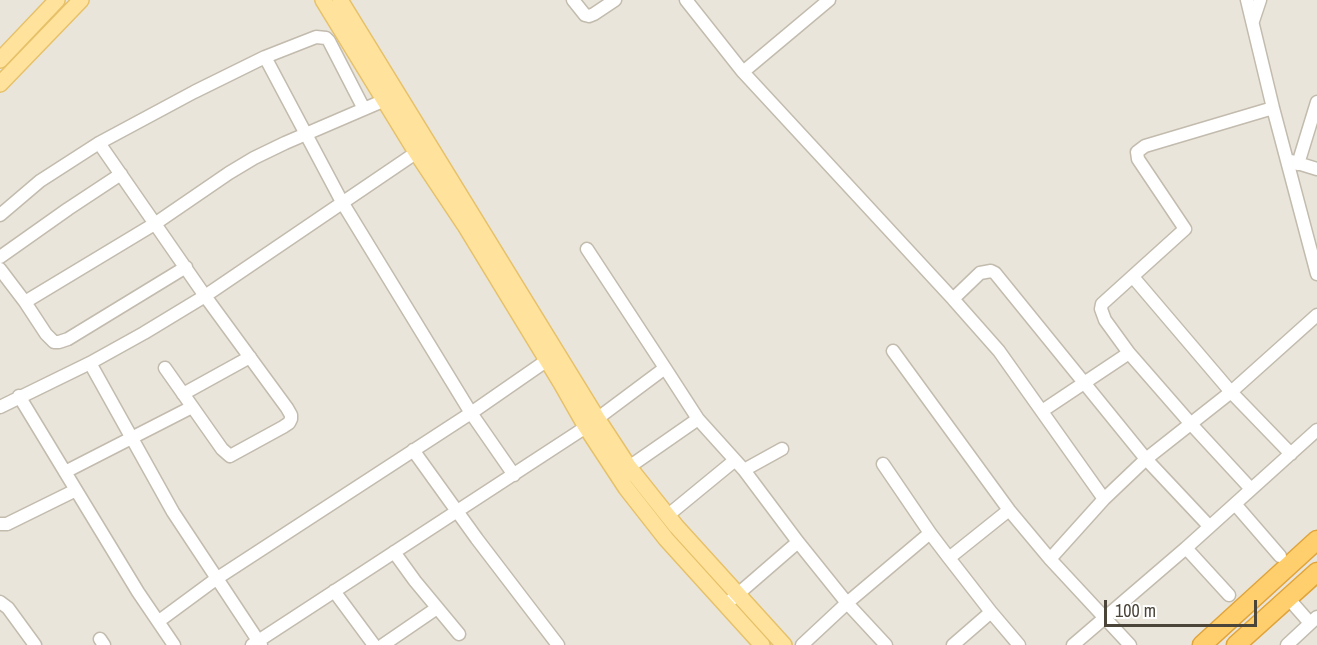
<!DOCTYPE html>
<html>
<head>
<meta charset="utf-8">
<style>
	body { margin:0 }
	#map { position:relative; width:1317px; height:645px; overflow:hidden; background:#f6f3ec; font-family:"Archivo Narrow",sans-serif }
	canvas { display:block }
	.scale { position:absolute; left:1104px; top:600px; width:153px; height:27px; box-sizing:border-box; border:3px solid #4b4439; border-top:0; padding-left:8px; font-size:18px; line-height:21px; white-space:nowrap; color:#4b4439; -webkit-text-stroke:4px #fff; paint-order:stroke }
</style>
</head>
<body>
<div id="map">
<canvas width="1317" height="645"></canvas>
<div class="scale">100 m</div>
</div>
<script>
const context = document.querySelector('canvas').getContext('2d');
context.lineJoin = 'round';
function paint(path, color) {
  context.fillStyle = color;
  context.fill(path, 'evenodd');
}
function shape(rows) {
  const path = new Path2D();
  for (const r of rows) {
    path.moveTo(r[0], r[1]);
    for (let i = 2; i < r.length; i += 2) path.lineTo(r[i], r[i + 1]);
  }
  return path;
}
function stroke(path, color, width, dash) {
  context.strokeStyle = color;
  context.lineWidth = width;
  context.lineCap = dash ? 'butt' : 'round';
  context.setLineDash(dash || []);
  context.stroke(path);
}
paint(shape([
	[0,0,1317,0,1317,645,0,645]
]), '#eae5da');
const minor = shape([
	[573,0,585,15,589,16,594,14,615,0],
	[686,0,743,72],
	[829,0,743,72,953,299,999,351,1104,499],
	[1247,0,1273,108,1317,274],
	[1253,21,1260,0],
	[265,57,316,37,326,38,329,41,364,109],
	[99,143,205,296,423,148],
	[1291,161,1317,169],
	[1298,164,1317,102],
	[0,215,40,181,99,143,194,92,265,57,342,202,471,413,514,475],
	[587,249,665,368],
	[0,257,68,209,121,174],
	[0,269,25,302,46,334,54,342,59,342,68,339,186,267],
	[953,299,980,273,991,271,995,273,1146,459,1209,526],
	[25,302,156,223,229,173,254,158,285,143,385,100],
	[893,351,1009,510,1050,559,1130,645],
	[90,363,173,512,261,645],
	[183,394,250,357],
	[19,396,76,490],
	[0,407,90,363,144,333,205,296,287,408,291,415,291,419,289,423,283,427,230,456,222,449,165,368],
	[1042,411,1129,353],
	[413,450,477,539,558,645],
	[1291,454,1231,392,1317,315],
	[883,464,930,533],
	[629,467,698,419],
	[744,470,782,449],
	[65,472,192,407],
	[1251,489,1191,424,1129,353,1105,320,1101,309,1102,304,1185,229,1138,159,1137,152,1145,146,1273,108],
	[1235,504,1280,556],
	[667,516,734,461],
	[0,524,7,524,76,490,138,592,174,645],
	[1186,548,1229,595],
	[394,552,415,581,459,634],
	[949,558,991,612],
	[1050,559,1104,499,1146,459,1231,392,1133,277],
	[334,591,374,645],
	[1288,598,1310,623],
	[731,600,798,542],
	[0,602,8,608,35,645],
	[159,621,216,579,471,413,546,361],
	[100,639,104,645],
	[252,645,586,427,665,368,698,419,744,470,798,542,847,603,886,645],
	[383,645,437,608],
	[802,645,847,603,930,533,949,558,1009,510],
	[953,645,991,612,1019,645],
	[1073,645,1186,548,1317,430],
	[1287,645,1317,617]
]);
const major = shape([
	[323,0,416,152,466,227,561,383,586,427,626,488,666,539,762,645],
	[340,0,597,418,629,467,676,526,784,645],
	[0,60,57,0],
	[0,84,81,0]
]);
const highway = shape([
	[1202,645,1317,540],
	[1236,645,1317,572]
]);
stroke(minor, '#c2bbae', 15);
stroke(major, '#e6c16a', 18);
stroke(highway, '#e0a43c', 21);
stroke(minor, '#fff', 12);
stroke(major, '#ffe39c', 15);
stroke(highway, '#ffcf6e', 18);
</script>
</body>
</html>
